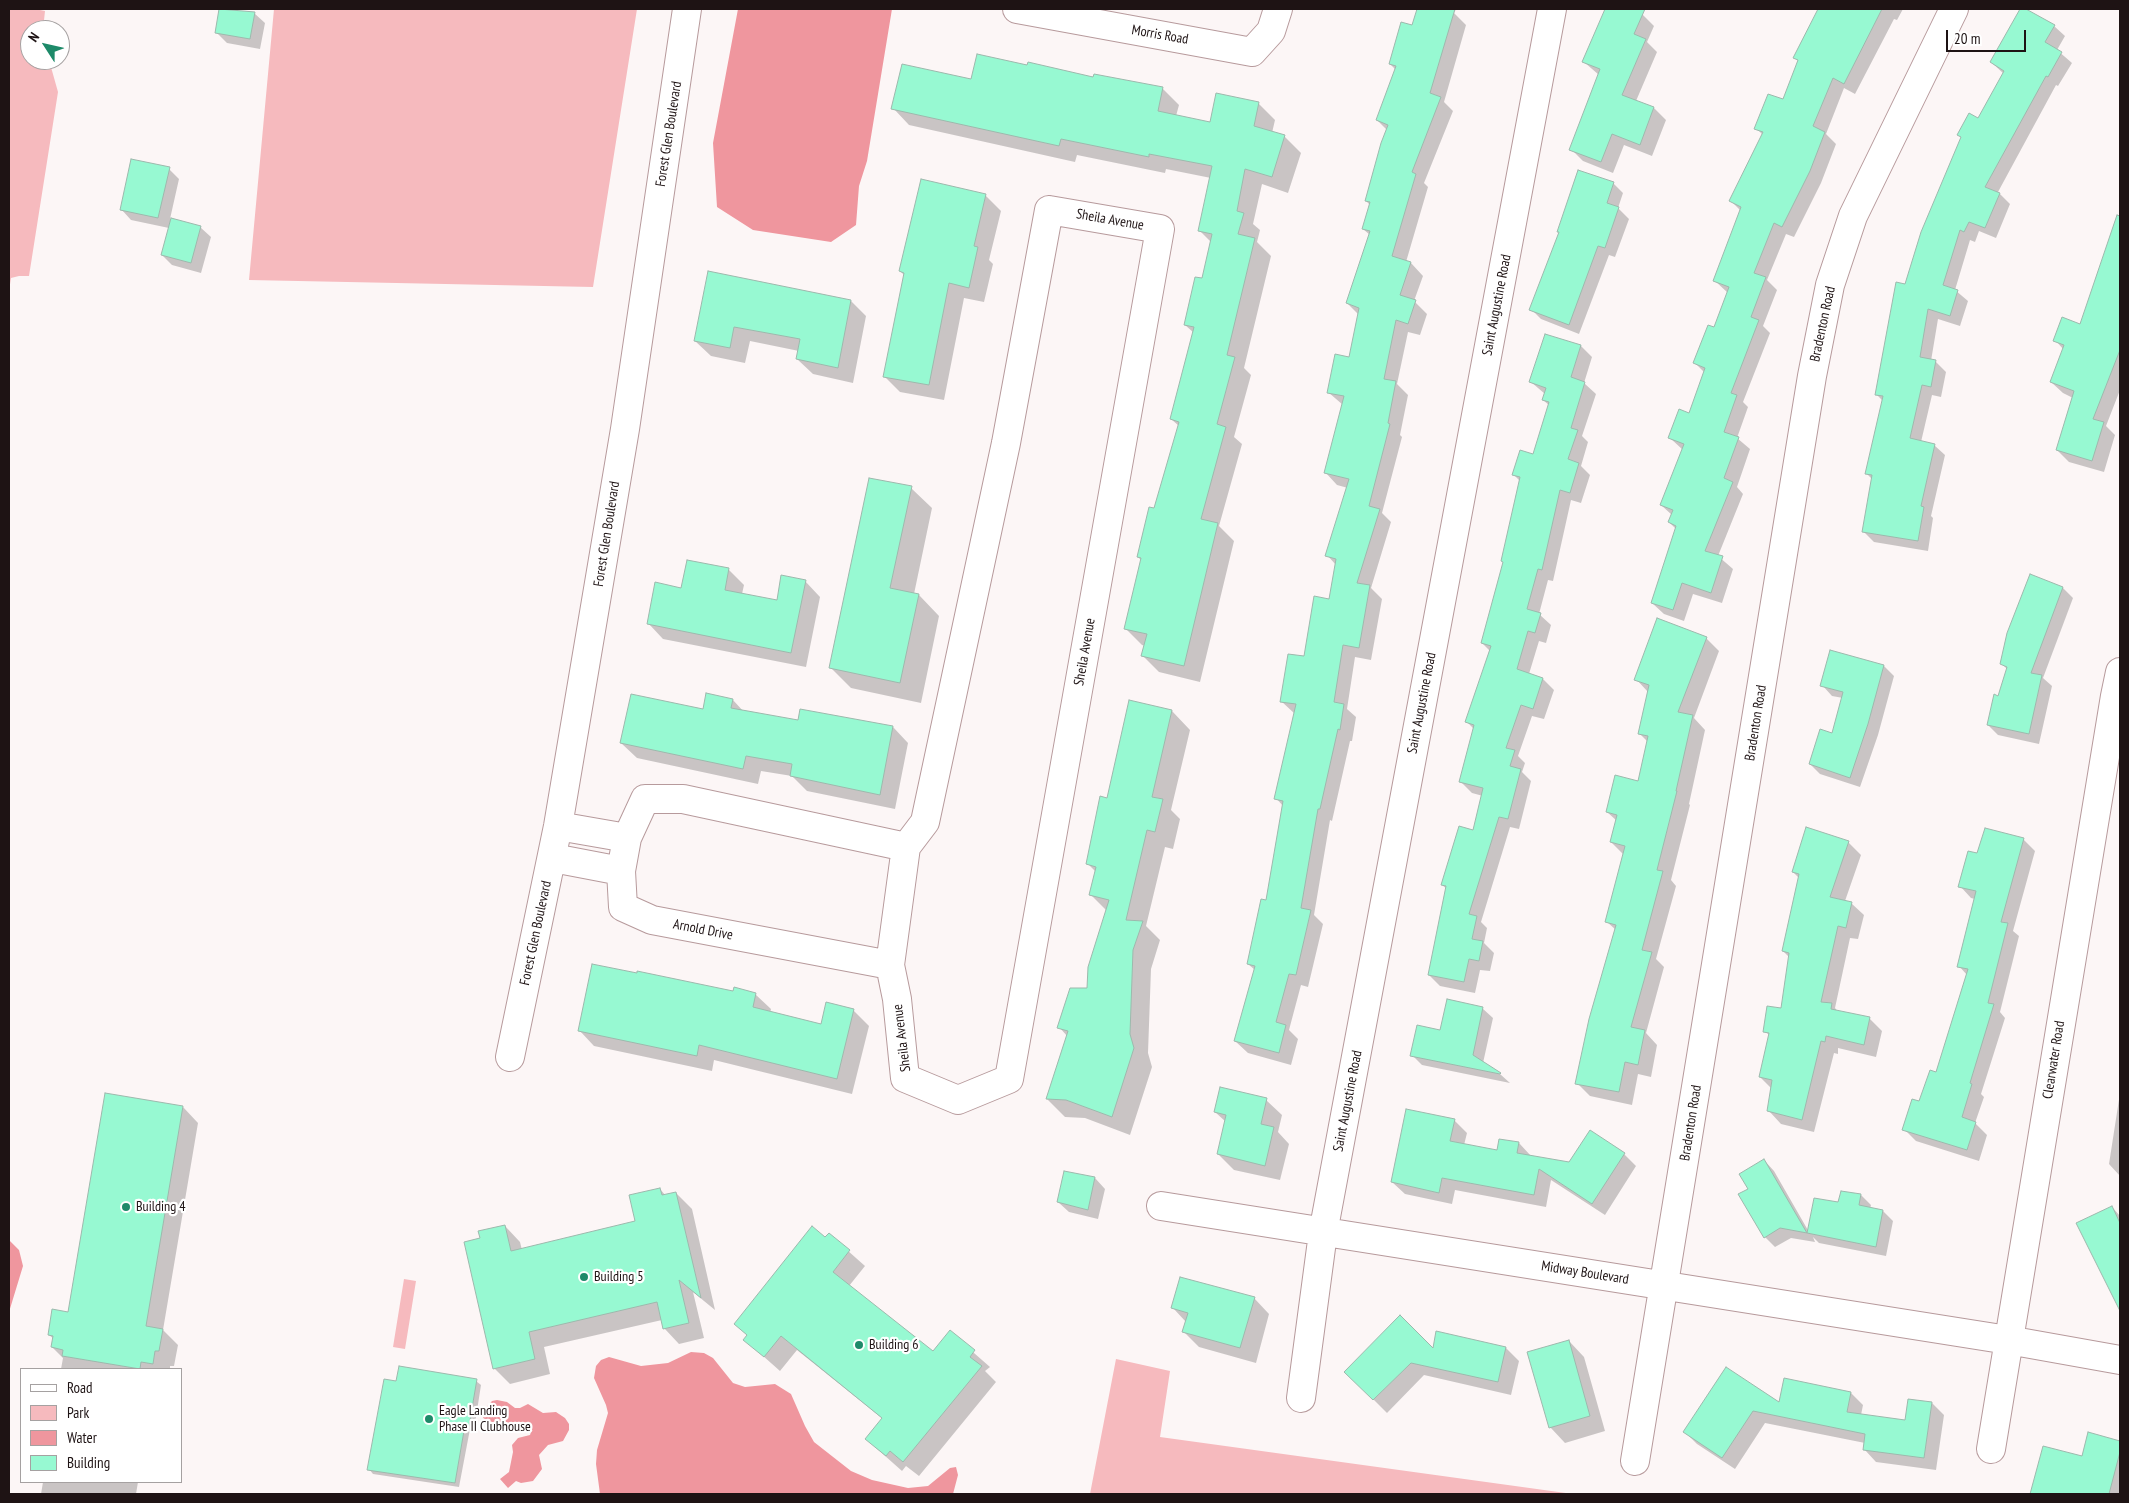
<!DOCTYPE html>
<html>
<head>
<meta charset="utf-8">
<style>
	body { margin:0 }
	#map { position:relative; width:2129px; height:1503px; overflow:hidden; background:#fcf6f6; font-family:"PT Sans Narrow",sans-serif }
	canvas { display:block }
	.frame { position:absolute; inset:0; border:10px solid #1e1314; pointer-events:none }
	.legend { position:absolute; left:20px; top:1368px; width:162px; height:115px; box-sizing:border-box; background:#fff; border:1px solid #a5a1a1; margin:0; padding:6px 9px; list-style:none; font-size:15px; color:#1e1314 }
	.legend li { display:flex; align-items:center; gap:10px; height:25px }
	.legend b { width:25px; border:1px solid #a5a1a1 }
	.north { position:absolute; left:20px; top:20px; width:50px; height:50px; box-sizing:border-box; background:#fff; border:1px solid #a5a1a1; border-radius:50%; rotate:305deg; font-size:14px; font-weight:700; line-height:20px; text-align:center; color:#1e1314 }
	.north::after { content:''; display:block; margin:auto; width:18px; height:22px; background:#1d8a69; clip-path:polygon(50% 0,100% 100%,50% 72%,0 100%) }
	.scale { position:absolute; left:1946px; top:30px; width:80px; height:22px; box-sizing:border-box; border:2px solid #1e1314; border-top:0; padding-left:6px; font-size:15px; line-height:18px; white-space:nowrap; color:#1e1314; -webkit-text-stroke:4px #fff; paint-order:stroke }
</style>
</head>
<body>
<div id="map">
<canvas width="2129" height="1503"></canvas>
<div class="frame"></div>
<ul class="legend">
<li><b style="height:6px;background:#fff"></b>Road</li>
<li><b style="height:14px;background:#f6babe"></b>Park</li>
<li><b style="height:14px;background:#ef969e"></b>Water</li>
<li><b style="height:14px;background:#97f9d2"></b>Building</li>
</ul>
<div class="north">N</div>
<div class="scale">20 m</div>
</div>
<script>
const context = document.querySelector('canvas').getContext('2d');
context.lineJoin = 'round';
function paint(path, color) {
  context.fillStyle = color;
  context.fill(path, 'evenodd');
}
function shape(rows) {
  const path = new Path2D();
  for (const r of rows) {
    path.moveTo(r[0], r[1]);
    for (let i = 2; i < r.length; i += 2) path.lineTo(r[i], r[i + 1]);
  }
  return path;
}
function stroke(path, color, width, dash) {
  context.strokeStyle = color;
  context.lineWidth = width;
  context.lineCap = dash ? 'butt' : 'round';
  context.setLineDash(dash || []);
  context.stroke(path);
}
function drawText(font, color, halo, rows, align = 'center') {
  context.font = font + ' "PT Sans Narrow",sans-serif';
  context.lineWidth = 4.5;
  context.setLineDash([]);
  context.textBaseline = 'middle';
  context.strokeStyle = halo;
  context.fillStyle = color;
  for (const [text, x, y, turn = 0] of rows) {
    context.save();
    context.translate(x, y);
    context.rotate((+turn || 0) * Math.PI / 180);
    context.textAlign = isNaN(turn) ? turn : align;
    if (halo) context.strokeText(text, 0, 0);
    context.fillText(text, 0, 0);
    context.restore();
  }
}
paint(shape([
	[9,9,35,9,45,11,43,30,30,30,30,60,49,60,58,92,29,276,19,276,11,278,9,291],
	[274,9,637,9,593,287,249,280],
	[404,1279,416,1281,405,1349,393,1347],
	[1116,1359,1170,1371,1160,1437,1573,1494,1090,1494]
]), '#f6babe');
paint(shape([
	[738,9,892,9,867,161,859,186,856,225,831,242,753,230,717,207,713,143],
	[9,1240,19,1250,23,1266,9,1312],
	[691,1352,704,1353,713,1358,733,1383,745,1387,775,1384,791,1394,805,1426,814,1442,851,1471,872,1480,908,1488,928,1486,950,1468,956,1467,958,1475,953,1494,600,1494,596,1464,597,1450,608,1413,606,1405,594,1378,596,1366,601,1360,609,1357,641,1366,668,1363],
	[497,1400,507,1402,515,1408,520,1408,528,1404,543,1413,556,1412,565,1418,569,1424,569,1430,563,1441,548,1445,539,1455,542,1469,533,1481,521,1483,516,1481,508,1488,500,1479,509,1472,513,1452,512,1445,518,1438,530,1435,531,1432,528,1428,515,1430,508,1427,499,1431,488,1427,483,1417,483,1411,492,1401]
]), '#ef969e');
paint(shape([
	[221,9,254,13,265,23,260,49,227,43,217,33],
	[1418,9,1456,9,1454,13,1466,25,1444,102,1453,111,1424,183,1428,187,1406,262,1411,263,1423,276,1414,301,1427,314,1420,335,1408,332,1397,384,1408,395,1400,435,1402,437,1382,513,1391,522,1371,588,1382,599,1371,660,1355,657,1347,709,1356,717,1352,741,1350,741,1332,821,1330,820,1314,915,1323,924,1308,987,1301,985,1289,1030,1298,1039,1291,1065,1248,1053,1235,1041,1255,970,1248,964,1267,901,1283,806,1276,798,1295,714,1281,701,1305,658,1330,600,1336,565,1327,555,1348,488,1337,485,1325,472,1343,405,1328,392,1350,359,1359,315,1347,303,1370,235,1363,229,1370,205,1366,201,1387,130,1377,120,1396,70,1390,64,1413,26],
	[1606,9,1645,9,1642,14,1654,26,1647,42,1657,52,1636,101,1654,108,1666,120,1652,156,1624,145,1613,173,1583,161,1571,149,1599,75,1584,62],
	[1829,9,1903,9,1897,20,1894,19,1855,94,1844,88,1826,134,1836,144,1821,183,1794,237,1786,234,1767,280,1777,290,1763,326,1770,333,1743,402,1748,407,1737,438,1750,449,1737,487,1743,494,1718,556,1733,569,1722,603,1693,594,1684,621,1664,614,1652,603,1676,529,1669,522,1672,515,1661,505,1683,450,1670,438,1690,414,1705,373,1695,363,1715,329,1728,293,1714,280,1741,211,1731,201,1763,135,1756,128,1783,101,1799,61,1795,58,1823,21],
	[2022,9,2054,26,2065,36,2057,50,2072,63,2058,86,2056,85,1998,192,2010,204,1996,238,1979,231,1975,242,1970,240,1955,290,1968,301,1960,326,1938,319,1931,361,1936,362,1946,372,1941,397,1932,395,1921,442,1934,445,1945,455,1931,516,1933,518,1928,551,1874,542,1864,532,1872,479,1866,473,1883,401,1876,394,1906,286,1962,138,1958,135,1979,120,2004,74,1991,62],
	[1094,78,1162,88,1179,105,1176,116,1211,124,1258,103,1275,120,1272,133,1285,137,1301,153,1288,193,1262,184,1253,224,1260,230,1257,242,1271,256,1244,368,1251,375,1234,437,1242,444,1219,526,1234,541,1200,682,1159,672,1143,656,1145,646,1142,645,1126,629,1142,561,1138,557,1155,510,1179,426,1171,419,1194,333,1185,325,1202,280,1211,242,1199,230,1211,178,1166,169,1165,173,1077,155,1075,162,909,125,893,108,972,81],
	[169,169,179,179,170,219,200,227,211,237,201,273,172,265,162,255,169,228,131,220,121,209],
	[1613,183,1623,193,1618,208,1629,219,1615,257,1609,255,1579,334,1541,319,1531,309,1560,233,1558,231],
	[985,195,1001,211,989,260,993,264,984,302,964,298,944,400,900,392,884,376,904,275,900,271],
	[2120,241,2120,390,2106,426,2115,435,2104,472,2069,462,2057,450,2073,398,2063,393,2051,382,2064,350,2055,340,2080,325],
	[709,273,851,301,866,316,853,383,813,374,797,359,799,351,750,341,745,363,711,356,695,341],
	[1581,346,1592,357,1584,383,1596,394,1582,436,1588,442,1581,466,1590,475,1581,503,1571,500,1553,581,1548,580,1539,614,1551,625,1546,643,1539,641,1529,674,1543,679,1554,690,1544,719,1532,716,1518,756,1525,763,1522,772,1531,781,1519,829,1510,827,1481,922,1487,928,1484,943,1494,953,1490,971,1480,970,1475,993,1440,986,1429,975,1447,889,1442,885,1474,831,1483,796,1472,793,1461,782,1474,729,1467,722,1490,651,1482,643,1504,563,1520,481,1513,474,1534,455,1550,406,1543,400,1545,394,1531,382],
	[911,488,932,508,914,594,919,595,939,616,921,703,851,688,831,668],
	[728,569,744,585,742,594,778,601,805,581,820,597,806,667,663,639,648,623,682,589],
	[2031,576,2063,588,2073,598,2043,678,2052,686,2039,744,1998,735,1988,725,2008,670,2002,664],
	[1706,638,1719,651,1694,718,1705,730,1689,804,1690,805,1671,880,1676,886,1656,959,1664,967,1646,1033,1657,1045,1651,1077,1638,1074,1632,1105,1590,1096,1577,1083,1616,930,1607,922,1624,855,1611,842,1617,821,1607,812,1638,782,1648,742,1639,733,1648,692,1636,679],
	[1884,666,1894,676,1878,735,1860,787,1820,774,1810,764,1833,734,1843,698,1832,696,1822,685],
	[733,700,744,712,799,722,801,710,893,727,908,743,895,809,807,791,792,776,761,771,758,784,637,758,621,743],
	[1130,702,1172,711,1190,730,1171,810,1180,819,1173,849,1165,847,1146,926,1160,940,1151,969,1148,1053,1152,1067,1130,1135,1085,1118,1065,1117,1047,1099,1068,1037,1059,1027,1088,990,1107,911,1091,895,1096,872,1088,864,1108,799],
	[2023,839,2035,851,2013,931,2019,936,2000,1012,2005,1018,1981,1094,1984,1097,1975,1123,1987,1135,1979,1161,1916,1141,1904,1129,1937,1074,1967,975,1959,966,1975,899,1971,898,1960,886,1978,855],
	[1848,842,1861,855,1845,901,1851,903,1864,915,1858,939,1850,938,1835,1008,1838,1012,1869,1018,1882,1031,1876,1057,1838,1048,1838,1054,1834,1053,1814,1132,1781,1124,1769,1111,1772,1089,1760,1077,1770,1036,1765,1031,1782,1010,1790,958,1783,951,1799,878,1793,872],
	[638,975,734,992,755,994,771,1009,770,1013,822,1025,853,1010,869,1026,852,1094,714,1060,712,1071,594,1046,579,1030],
	[1482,1008,1493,1018,1483,1063,1500,1074,1510,1083,1422,1065,1412,1055,1441,1031],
	[2120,1093,2120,1176,2109,1164],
	[1266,1100,1282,1115,1278,1132,1289,1144,1280,1180,1234,1170,1218,1154,1226,1122,1215,1112],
	[183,1107,198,1123,163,1330,178,1345,174,1366,170,1366,170,1369,61,1369,63,1358,52,1347,54,1339,49,1335,69,1313],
	[1454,1120,1467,1133,1464,1145,1498,1151,1519,1143,1531,1156,1569,1163,1624,1154,1636,1166,1605,1215,1551,1180,1546,1207,1455,1190,1452,1204,1405,1194,1392,1182],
	[1764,1160,1774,1171,1809,1232,1839,1204,1861,1195,1871,1205,1870,1209,1883,1211,1893,1221,1886,1256,1819,1243,1813,1237,1815,1242,1791,1238,1775,1247,1765,1237,1749,1189],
	[1095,1178,1105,1189,1098,1219,1069,1212,1058,1202],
	[660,1189,666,1196,676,1193,692,1209,715,1310,693,1292,704,1338,679,1344,664,1328,662,1320,544,1347,550,1374,510,1384,494,1368,481,1239,505,1226,520,1242,522,1250,637,1222],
	[2112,1207,2120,1216,2120,1293,2118,1294],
	[829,1234,865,1266,849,1286,933,1353,950,1332,990,1367,985,1371,996,1382,919,1476,906,1466,902,1471,866,1439,883,1419,797,1350,780,1371,745,1340,748,1336,735,1324],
	[1254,1298,1269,1314,1256,1363,1199,1347,1184,1332,1186,1322,1173,1308],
	[1569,1341,1584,1357,1605,1431,1565,1443,1550,1427],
	[1506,1348,1519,1361,1511,1395,1424,1375,1387,1413,1346,1372,1433,1350],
	[1727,1369,1780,1405,1785,1379,1851,1393,1863,1405,1861,1415,1906,1422,1932,1403,1944,1415,1936,1470,1876,1462,1864,1449,1865,1443,1765,1423,1735,1469,1697,1444,1685,1432],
	[476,1381,481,1385,474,1430,470,1429,459,1487,373,1474,369,1469,397,1382],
	[2089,1434,2120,1442,2120,1494,2032,1494,2082,1457],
	[43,1482,138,1482,136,1494,41,1494]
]), '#0003');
const building = shape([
	[219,9,255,12,250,39,215,33,219,9],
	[1417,9,1455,9,1430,93,1441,97,1412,172,1416,174,1392,256,1411,262,1400,295,1416,300,1408,324,1396,320,1384,379,1396,381,1388,423,1390,424,1369,506,1380,509,1357,583,1370,585,1359,648,1343,645,1334,702,1344,704,1340,730,1338,729,1320,809,1318,809,1301,908,1311,910,1296,975,1289,974,1276,1022,1286,1025,1279,1053,1234,1041,1255,966,1247,964,1261,899,1266,900,1283,801,1274,799,1296,704,1280,702,1288,654,1304,656,1314,596,1329,599,1336,559,1325,556,1349,479,1324,473,1344,396,1327,393,1335,354,1349,357,1359,308,1346,303,1370,231,1362,229,1370,202,1365,201,1381,143,1388,125,1376,120,1396,66,1389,64,1401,22,1412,25,1417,9],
	[1605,9,1645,9,1634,34,1646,39,1622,95,1654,107,1640,145,1612,134,1601,162,1569,150,1600,69,1582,62,1605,9],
	[1818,9,1882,9,1844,84,1833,78,1813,126,1825,132,1810,171,1782,227,1774,223,1754,273,1766,277,1751,317,1759,320,1731,393,1737,395,1724,432,1739,437,1724,478,1733,482,1705,551,1723,556,1711,593,1682,583,1673,610,1651,603,1676,526,1668,522,1673,510,1660,505,1684,444,1668,438,1679,409,1689,413,1705,368,1693,363,1708,325,1714,327,1729,287,1713,281,1741,207,1729,201,1763,132,1754,129,1768,94,1783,99,1798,60,1793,58,1818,9],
	[2020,9,2026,9,2055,25,2045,42,2062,52,2048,77,2046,76,1985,187,2000,193,1985,228,1969,222,1964,232,1960,230,1943,285,1958,290,1950,316,1928,309,1920,357,1936,360,1931,387,1922,385,1910,438,1935,444,1921,506,1924,507,1918,541,1862,532,1872,475,1865,474,1883,396,1875,395,1896,282,1905,284,1921,232,1961,137,1957,135,1969,113,1978,118,2004,71,1990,62,2020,9],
	[977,54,1027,65,1028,62,1093,77,1094,74,1163,87,1158,111,1210,122,1216,93,1259,102,1254,126,1285,135,1272,177,1245,169,1237,211,1244,213,1238,234,1255,238,1227,355,1235,357,1217,424,1226,427,1201,519,1218,523,1184,666,1141,656,1147,634,1124,629,1141,558,1137,557,1149,507,1154,508,1179,422,1170,419,1194,327,1184,325,1195,277,1202,278,1212,234,1198,231,1212,166,1149,154,1149,157,1061,139,1059,146,891,109,902,64,971,79,977,54],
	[131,159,170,167,158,218,120,210,131,159],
	[1578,170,1614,182,1607,203,1619,207,1605,248,1598,246,1569,325,1529,310,1559,232,1557,232,1578,170],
	[921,179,986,194,974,246,978,247,969,288,949,283,929,385,883,377,904,273,899,271,921,179],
	[2117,215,2120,216,2120,350,2093,419,2104,422,2092,461,2056,450,2074,391,2050,382,2064,345,2053,341,2062,317,2080,324,2117,215],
	[171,218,201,226,191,263,161,255,171,218],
	[708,271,851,300,838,368,796,359,800,339,734,327,730,348,694,341,708,271],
	[1545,334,1581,345,1571,377,1585,382,1571,428,1578,430,1568,459,1579,463,1570,493,1560,490,1542,570,1538,569,1527,609,1541,613,1535,633,1528,631,1517,669,1543,678,1533,709,1521,705,1506,748,1515,750,1510,766,1521,769,1508,819,1499,817,1469,914,1477,916,1472,939,1483,941,1479,961,1469,959,1464,982,1428,975,1446,886,1441,885,1459,826,1473,830,1483,788,1459,782,1474,725,1465,722,1491,646,1481,643,1503,562,1501,561,1520,477,1512,475,1520,450,1533,454,1549,402,1542,400,1546,388,1529,382,1545,334],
	[869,478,912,486,890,588,919,594,900,683,829,668,869,478],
	[687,560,729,568,725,590,777,600,781,575,806,580,791,653,647,624,655,582,681,588,687,560],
	[2030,574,2063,587,2031,673,2042,675,2029,734,1987,725,1994,694,1998,696,2007,667,2000,664,2007,633,2030,574],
	[1657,618,1707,637,1678,712,1693,715,1676,791,1677,791,1657,870,1663,871,1642,950,1652,952,1631,1027,1645,1030,1638,1065,1625,1062,1619,1092,1575,1084,1589,1019,1616,925,1605,922,1625,846,1610,842,1617,815,1606,812,1615,775,1638,781,1648,736,1638,734,1649,685,1634,680,1657,618],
	[1830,650,1884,665,1868,724,1850,778,1809,764,1820,729,1832,733,1843,692,1820,686,1830,650],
	[706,693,733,699,731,708,798,720,800,709,893,726,880,795,790,776,792,764,746,756,743,769,620,743,631,694,703,709,706,693],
	[1129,700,1172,710,1152,797,1163,799,1155,832,1147,830,1126,920,1143,921,1133,950,1130,1034,1134,1048,1112,1117,1066,1100,1046,1099,1068,1031,1057,1028,1070,988,1087,988,1088,967,1109,900,1089,895,1096,867,1086,864,1100,796,1107,798,1129,700],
	[1806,827,1849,841,1830,897,1852,902,1846,928,1838,926,1821,1002,1832,1003,1831,1009,1870,1017,1864,1045,1826,1036,1825,1042,1821,1041,1802,1120,1767,1111,1772,1080,1759,1077,1769,1033,1763,1032,1767,1006,1781,1008,1789,953,1782,951,1799,874,1792,872,1806,827],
	[1985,828,2024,838,2001,922,2008,923,1988,1003,1994,1004,1970,1083,1972,1084,1962,1117,1976,1122,1967,1150,1902,1130,1912,1099,1919,1101,1930,1070,1936,1072,1968,969,1957,967,1976,891,1958,887,1968,851,1977,853,1985,828],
	[592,964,637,973,637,971,733,991,734,987,756,993,753,1007,821,1024,826,1002,854,1009,837,1079,699,1045,697,1056,578,1031,592,964],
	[1447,999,1483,1007,1473,1055,1501,1073,1500,1074,1410,1056,1417,1025,1440,1030,1447,999],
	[1220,1087,1267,1098,1261,1124,1274,1127,1265,1166,1217,1154,1226,1115,1214,1112,1220,1087],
	[105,1093,183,1106,146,1326,163,1329,159,1351,155,1351,153,1364,141,1362,140,1369,62,1356,63,1350,51,1347,53,1336,48,1335,52,1309,68,1312,105,1093],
	[1406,1109,1455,1119,1450,1141,1497,1150,1499,1139,1519,1142,1517,1153,1569,1162,1590,1130,1625,1153,1592,1204,1539,1169,1534,1195,1442,1178,1439,1193,1391,1182,1406,1109],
	[1764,1159,1807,1233,1780,1228,1764,1238,1738,1194,1748,1189,1739,1174,1764,1159],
	[1064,1171,1095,1177,1088,1210,1057,1202,1064,1171],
	[660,1188,662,1195,676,1192,701,1298,679,1280,689,1323,663,1329,657,1302,529,1332,535,1359,493,1369,464,1242,480,1238,478,1231,505,1225,511,1251,635,1221,629,1195,660,1188],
	[1841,1191,1861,1194,1859,1205,1883,1210,1876,1247,1807,1233,1814,1198,1838,1202,1841,1191],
	[2112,1206,2120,1223,2120,1311,2076,1223,2112,1206],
	[812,1226,825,1237,829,1233,850,1250,833,1272,933,1351,950,1330,975,1350,970,1357,982,1366,903,1462,890,1451,886,1456,865,1439,882,1418,781,1336,764,1357,743,1340,747,1335,734,1324,812,1226],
	[1180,1277,1255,1297,1240,1348,1182,1332,1188,1313,1171,1308,1180,1277],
	[1400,1315,1433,1348,1436,1331,1506,1347,1498,1382,1411,1363,1373,1400,1344,1372,1400,1315],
	[1569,1340,1590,1416,1549,1428,1527,1352,1569,1340],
	[399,1366,477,1379,469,1426,465,1425,455,1483,367,1470,384,1379,396,1381,399,1366],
	[1726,1367,1779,1402,1784,1378,1851,1392,1847,1412,1905,1420,1908,1399,1932,1402,1924,1458,1863,1450,1865,1434,1753,1411,1722,1458,1683,1432,1726,1367],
	[2088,1432,2120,1441,2120,1452,2109,1494,2030,1494,2043,1446,2082,1456,2088,1432]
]);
paint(building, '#97f9d2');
stroke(building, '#9db8ac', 1);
const minor = shape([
	[1017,9,1252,52,1271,31,1278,9],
	[1049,210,1160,229,1009,1079,958,1100,905,1078,897,999,890,965,906,847,925,822,1006,443,1049,210],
	[558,826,627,838],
	[553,858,621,871],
	[890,965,652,920,623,907,621,871,627,838,645,799,683,799,906,847],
	[510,1057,558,826,625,429,687,9],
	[1161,1206,2008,1340,2120,1360],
	[1301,1398,1323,1233,1552,9],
	[1991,1449,2115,696,2120,672],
	[1635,1461,1812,376,1830,285,1853,216,1954,9]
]);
stroke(minor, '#b79a9c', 30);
stroke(minor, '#fff', 28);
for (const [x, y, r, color] of [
	[126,1207,5,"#1d8a69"],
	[584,1277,5,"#1d8a69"],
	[859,1345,5,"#1d8a69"],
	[429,1419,5,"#1d8a69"]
]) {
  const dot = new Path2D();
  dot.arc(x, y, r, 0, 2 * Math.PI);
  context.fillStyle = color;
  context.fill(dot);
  stroke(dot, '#fff', 2);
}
drawText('14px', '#1e1314', '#fff', [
	["Morris Road",1160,35,10],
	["Forest Glen Boulevard",669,134,-81],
	["Sheila Avenue",1110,220,10],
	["Saint Augustine Road",1497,305,-79],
	["Bradenton Road",1823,324,-78],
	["Forest Glen Boulevard",607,534,-81],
	["Sheila Avenue",1085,652,-80],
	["Saint Augustine Road",1422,703,-79],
	["Bradenton Road",1756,723,-81],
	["Arnold Drive",703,930,11],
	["Forest Glen Boulevard",536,933,-78],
	["Sheila Avenue",902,1038,-97],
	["Clearwater Road",2054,1060,-81],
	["Saint Augustine Road",1348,1101,-79],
	["Bradenton Road",1691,1123,-81],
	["Midway Boulevard",1585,1273,9]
]);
drawText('14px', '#1e1314', '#fff', [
	["Building 4",136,1207],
	["Building 5",594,1277],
	["Building 6",869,1345],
	["Eagle Landing",439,1411],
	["Phase II Clubhouse",439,1427]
], 'left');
</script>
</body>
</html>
